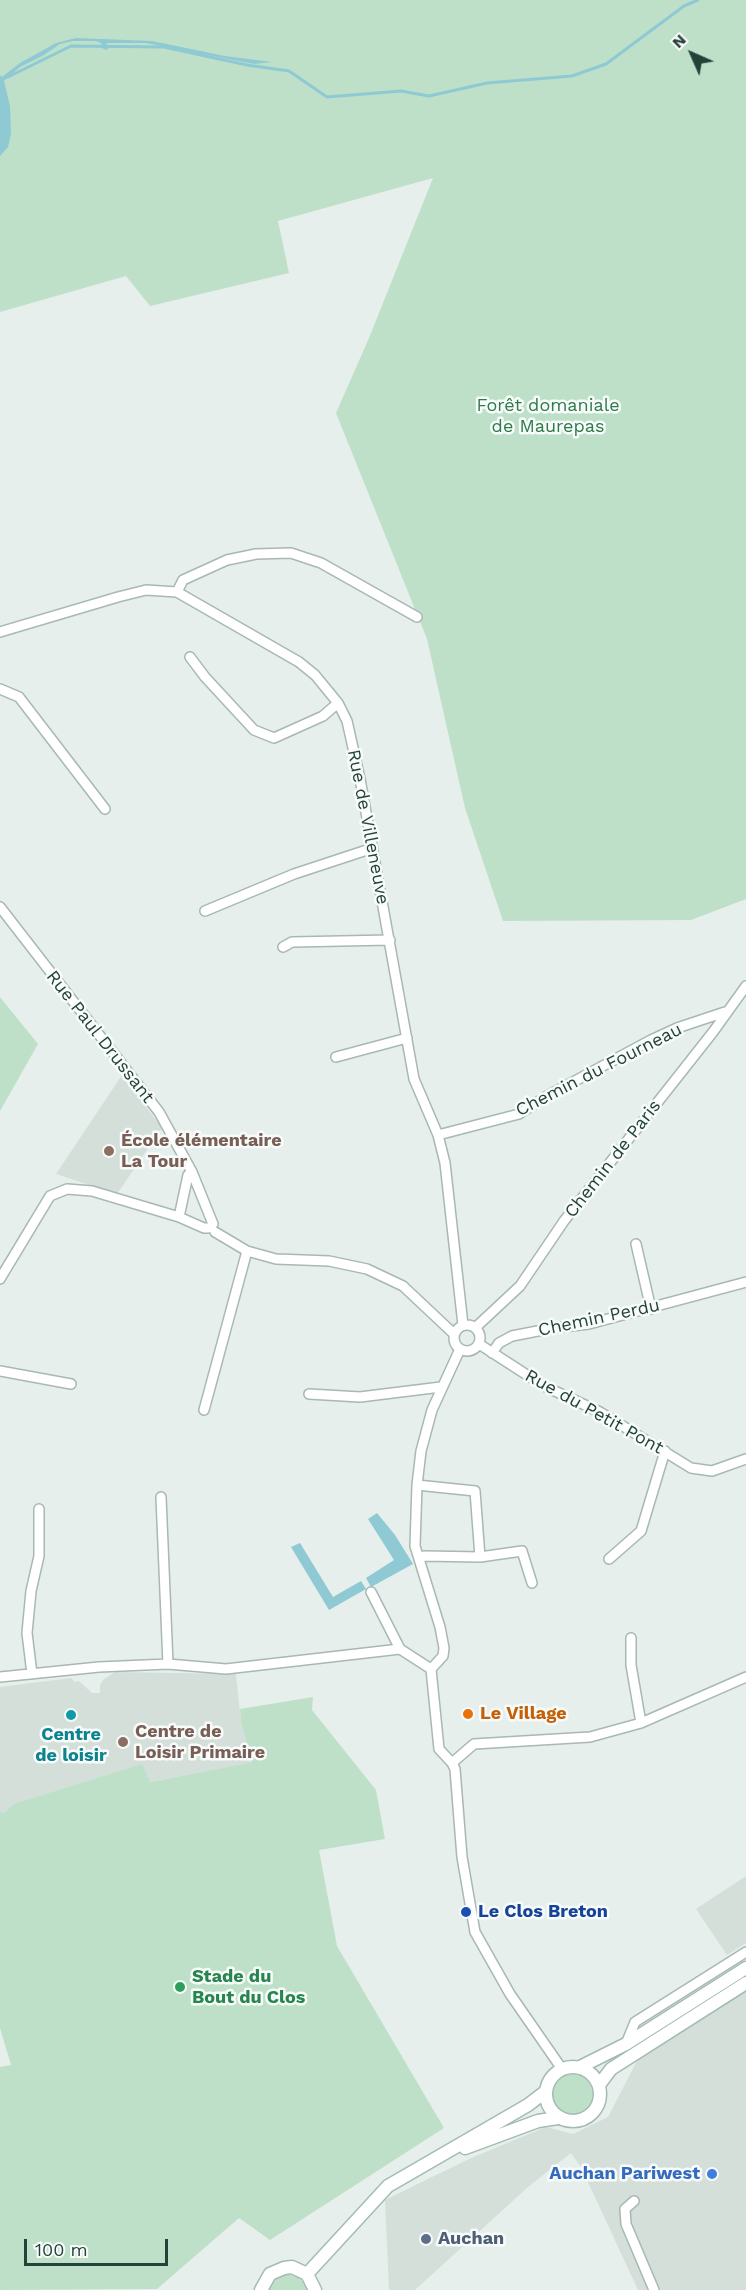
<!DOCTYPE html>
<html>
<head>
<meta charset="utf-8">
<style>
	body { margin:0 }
	#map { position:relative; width:746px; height:2290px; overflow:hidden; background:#e6efeb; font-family:"Work Sans",sans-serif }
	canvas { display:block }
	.north { position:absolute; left:662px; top:24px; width:60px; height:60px; -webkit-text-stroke:4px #f7fbf9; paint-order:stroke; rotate:315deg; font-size:16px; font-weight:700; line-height:24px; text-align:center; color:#24423a }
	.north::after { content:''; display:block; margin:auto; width:21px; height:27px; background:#24423a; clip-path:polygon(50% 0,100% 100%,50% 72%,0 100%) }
	.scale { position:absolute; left:24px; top:2239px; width:144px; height:27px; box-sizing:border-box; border:3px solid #24423a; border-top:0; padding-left:8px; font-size:18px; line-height:21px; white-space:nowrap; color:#24423a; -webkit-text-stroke:4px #f7fbf9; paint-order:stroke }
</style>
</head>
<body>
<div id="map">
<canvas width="746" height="2290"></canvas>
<div class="north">N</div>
<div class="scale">100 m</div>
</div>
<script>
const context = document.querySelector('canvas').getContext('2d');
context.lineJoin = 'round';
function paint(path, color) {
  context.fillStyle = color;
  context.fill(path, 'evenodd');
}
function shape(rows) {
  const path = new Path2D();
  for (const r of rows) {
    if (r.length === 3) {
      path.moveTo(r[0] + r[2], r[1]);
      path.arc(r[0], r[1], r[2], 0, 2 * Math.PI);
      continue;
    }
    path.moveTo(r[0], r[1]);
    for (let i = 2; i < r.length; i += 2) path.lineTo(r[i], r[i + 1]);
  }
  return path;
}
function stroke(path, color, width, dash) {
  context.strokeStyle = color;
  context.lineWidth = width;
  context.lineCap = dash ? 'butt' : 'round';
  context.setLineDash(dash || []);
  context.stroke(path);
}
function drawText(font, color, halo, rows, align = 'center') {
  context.font = font + ' "Work Sans",sans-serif';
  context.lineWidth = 5;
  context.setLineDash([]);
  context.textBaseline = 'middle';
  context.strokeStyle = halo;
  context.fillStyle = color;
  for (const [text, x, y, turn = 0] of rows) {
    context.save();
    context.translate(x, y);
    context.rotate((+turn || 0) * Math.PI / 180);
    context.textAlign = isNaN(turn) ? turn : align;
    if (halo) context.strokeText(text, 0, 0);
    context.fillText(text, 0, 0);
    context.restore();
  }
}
paint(shape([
	[122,1075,162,1128,117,1194,56,1174],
	[115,1672,236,1674,241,1722,253,1762,149,1782,142,1765,4,1814,0,1812,0,1687,71,1678,75,1682,79,1681,92,1693,100,1693,100,1685,103,1680],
	[746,1876,746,1943,727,1955,696,1909],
	[746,1990,746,2290,638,2290,581,2167,571,2153,528,2187,415,2290,389,2290,385,2200,471,2158,546,2127,573,2134,608,2117,639,2057]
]), '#d4dfda');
paint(shape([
	[0,0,746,0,746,899,691,920,503,921,465,808,427,639,336,413,369,338,433,178,278,221,289,273,150,306,126,276,0,312],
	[0,997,38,1044,0,1111],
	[313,1697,312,1710,376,1790,385,1839,319,1850,337,1946,444,2128,270,2240,239,2218,157,2289,0,2290,0,2067,11,2065,0,2028,0,1812,4,1813,14,1804,142,1764,150,1782,252,1762,241,1722,240,1709],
	[572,2095,21],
	[285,2274,298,2277,303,2282,307,2290,267,2290,273,2280]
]), '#bfe0c8');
paint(shape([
	[76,38,152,41,225,56,272,62,254,64,146,43,106,43,109,48,106,50,102,48,101,43,96,41,73,41,60,44,44,55,20,67,4,81,10,106,11,134,8,147,0,156,0,75,2,77,20,63,56,43],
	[377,1513,395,1535,413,1564,371,1587,366,1578,394,1560,368,1519],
	[300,1543,333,1597,361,1581,366,1589,329,1610,291,1547]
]), '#8ec9d4');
stroke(shape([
	[8,77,71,46,164,47,247,65,289,71,327,97,401,91,429,96,487,83,572,76,606,64,684,6,698,0]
]), '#8ec9d4', 3);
const street = shape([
	[177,592,183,580,227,560,256,554,291,553,321,563,417,617],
	[0,632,118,597,146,590,177,592,299,662,315,675,338,703,347,721,360,779,414,1079,438,1135,445,1163,463,1325],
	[190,657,205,677,254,730,274,738,323,716,338,703],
	[0,689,19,697,105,809],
	[0,907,159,1112,192,1172,213,1224],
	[205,911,294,874,373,848],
	[283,947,292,942,390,940],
	[336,1057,407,1038],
	[438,1135,519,1114,547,1096,651,1040,677,1028,725,1012],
	[179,1217,188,1175,192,1172],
	[215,1232,247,1251,276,1259,329,1261,367,1269,403,1286,454,1334],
	[636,1244,651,1309],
	[0,1279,50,1196,67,1189,92,1191,179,1217,204,1228,208,1228],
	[467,1338,13],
	[475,1328,520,1286,564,1221,713,1032,746,986],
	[479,1344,544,1386,600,1412,691,1468,712,1471,746,1459],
	[492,1353,499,1343,512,1336,553,1328,589,1324,746,1282],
	[0,1371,71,1384],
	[309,1394,360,1397,441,1387],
	[204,1410,247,1251],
	[417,1485,475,1491,480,1557],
	[161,1497,168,1664],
	[419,1558,424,1556,480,1557,522,1551,532,1583],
	[609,1559,641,1531,665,1451],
	[371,1592,400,1649],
	[631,1638,631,1665,641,1723],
	[431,1669,443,1656,444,1648,440,1627,415,1546,417,1485,421,1451,432,1410,460,1349],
	[431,1669,439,1749,452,1763],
	[32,1674,27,1633,31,1591,39,1556,39,1509],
	[0,1677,99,1667,168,1664,226,1669,400,1649,431,1669],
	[452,1763,455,1769,462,1857,475,1932,510,1994,562,2069],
	[452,1763,474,1744,590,1737,641,1723,746,1677],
	[626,2044,635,2022,746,1952],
	[634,2201,625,2209,626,2224,654,2290]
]);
const secondary = shape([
	[573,2094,27],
	[580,2067,626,2044,746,1968],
	[599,2085,611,2069,746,1983],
	[465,2148,538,2121,558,2118],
	[307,2274,388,2186,528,2105,545,2092],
	[261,2290,270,2274,284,2268,292,2267,307,2274,315,2290]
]);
stroke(street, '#a8b8b2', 12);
stroke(secondary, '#a4bbb3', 15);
stroke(street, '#fff', 9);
stroke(secondary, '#fff', 12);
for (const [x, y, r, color] of [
	[109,1151,6,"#8d6e63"],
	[468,1714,6,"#e8710a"],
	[71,1715,6,"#0f9aa8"],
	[123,1742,6,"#8d6e63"],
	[466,1912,6,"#1a4fb4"],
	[180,1987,6,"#2e9e5b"],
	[712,2174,6,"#3f7fe0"],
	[426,2239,6,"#5c6f8a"]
]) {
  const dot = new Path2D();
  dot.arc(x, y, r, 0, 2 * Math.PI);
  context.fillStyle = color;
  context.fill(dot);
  stroke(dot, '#f7fbf9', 2);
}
drawText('18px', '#2d7a4b', '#f7fbf9', [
	["Forêt domaniale",548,406],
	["de Maurepas",548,427]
]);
drawText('18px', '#24423a', '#f7fbf9', [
	["Rue de Villeneuve",368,827,79],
	["Rue Paul Drussant",100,1037,52],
	["Chemin du Fourneau",599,1070,-27],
	["Chemin de Paris",613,1159,-52],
	["Chemin Perdu",599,1318,-12],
	["Rue du Petit Pont",594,1412,29]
]);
drawText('bold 18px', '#785e54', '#f7fbf9', [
	["École élémentaire",121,1141],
	["La Tour",121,1162],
	["Centre de",135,1732],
	["Loisir Primaire",135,1753]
], 'left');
drawText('bold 18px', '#c56008', '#f7fbf9', [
	["Le Village",480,1714]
], 'left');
drawText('bold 18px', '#0d838f', '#f7fbf9', [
	["Centre",71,1735],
	["de loisir",71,1756]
]);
drawText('bold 18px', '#164399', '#f7fbf9', [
	["Le Clos Breton",478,1912]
], 'left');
drawText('bold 18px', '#27864d', '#f7fbf9', [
	["Stade du",192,1977],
	["Bout du Clos",192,1998]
], 'left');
drawText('bold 18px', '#366cbe', '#f7fbf9', [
	["Auchan Pariwest",700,2174]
], 'right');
drawText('bold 18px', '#4e5e75', '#f7fbf9', [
	["Auchan",438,2239]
], 'left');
</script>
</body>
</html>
